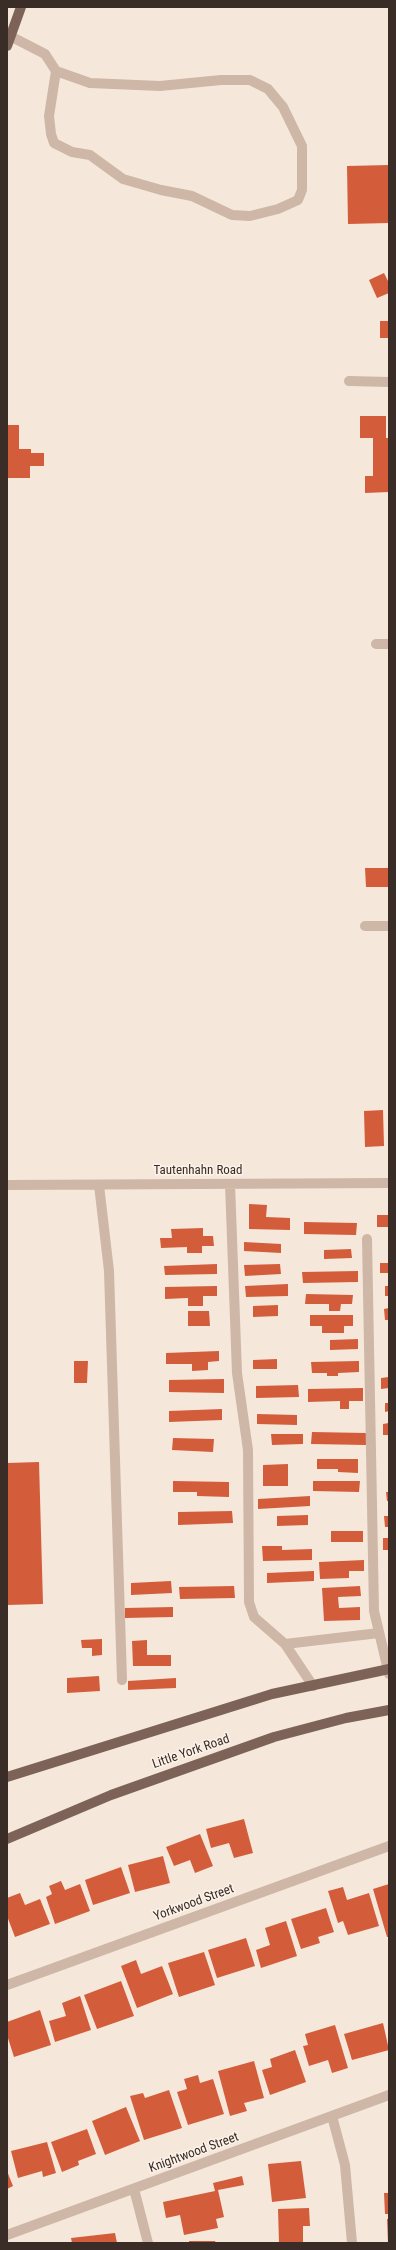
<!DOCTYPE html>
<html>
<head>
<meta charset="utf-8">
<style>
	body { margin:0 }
	#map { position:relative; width:396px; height:2250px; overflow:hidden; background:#f5e8db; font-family:"Roboto Condensed",sans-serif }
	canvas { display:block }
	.frame { position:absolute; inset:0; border:8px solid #3a2d27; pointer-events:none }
</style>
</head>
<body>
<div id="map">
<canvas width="396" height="2250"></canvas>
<div class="frame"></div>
</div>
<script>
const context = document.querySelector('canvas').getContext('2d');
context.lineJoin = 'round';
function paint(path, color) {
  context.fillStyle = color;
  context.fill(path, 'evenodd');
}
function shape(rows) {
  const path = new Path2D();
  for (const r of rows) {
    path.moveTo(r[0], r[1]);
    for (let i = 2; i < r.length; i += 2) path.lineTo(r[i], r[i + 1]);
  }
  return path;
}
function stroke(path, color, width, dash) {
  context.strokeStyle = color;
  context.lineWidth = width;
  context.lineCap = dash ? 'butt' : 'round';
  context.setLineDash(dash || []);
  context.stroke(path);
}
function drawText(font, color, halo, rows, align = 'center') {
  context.font = font + ' "Roboto Condensed",sans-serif';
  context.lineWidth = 3;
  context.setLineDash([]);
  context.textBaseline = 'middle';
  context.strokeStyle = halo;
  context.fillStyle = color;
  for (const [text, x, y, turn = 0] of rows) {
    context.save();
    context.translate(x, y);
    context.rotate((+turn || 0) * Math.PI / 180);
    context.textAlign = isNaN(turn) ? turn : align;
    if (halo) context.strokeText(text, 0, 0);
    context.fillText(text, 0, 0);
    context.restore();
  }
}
paint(shape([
	[389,165,389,223,348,224,347,166],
	[384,273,389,283,389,293,377,298,369,280],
	[380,321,389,321,389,338,380,338],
	[360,416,386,416,386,438,389,438,389,492,365,493,365,476,373,476,373,438,360,438],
	[7,425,19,425,19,449,31,449,31,453,44,453,44,466,30,466,30,478,7,478],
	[365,868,389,868,389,887,366,887],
	[383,1110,384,1146,365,1147,364,1111],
	[249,1204,267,1205,266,1217,290,1218,290,1230,249,1229],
	[377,1215,389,1215,389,1227,377,1227],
	[304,1222,357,1223,356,1235,304,1234],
	[203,1228,203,1236,213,1236,214,1246,202,1246,202,1253,187,1253,187,1247,161,1248,160,1238,172,1238,171,1229],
	[244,1242,281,1244,281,1253,244,1251],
	[351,1249,352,1258,324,1259,324,1250],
	[380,1263,389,1263,389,1273,380,1273],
	[217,1264,217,1274,165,1275,164,1266],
	[280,1264,281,1274,245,1276,244,1265],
	[358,1271,358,1282,303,1283,302,1272],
	[288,1284,288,1296,246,1297,245,1286],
	[217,1286,217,1296,203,1296,203,1306,188,1306,188,1298,165,1299,165,1287],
	[385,1286,389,1286,389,1296,385,1296],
	[306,1294,353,1295,352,1304,341,1304,340,1311,329,1311,329,1304,305,1304],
	[278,1305,278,1316,253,1317,253,1306],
	[389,1308,389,1320,385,1320,384,1309],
	[188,1311,209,1311,210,1326,188,1326],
	[310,1315,353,1315,353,1326,344,1326,344,1333,322,1333,322,1326,310,1326],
	[358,1339,358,1349,330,1350,330,1340],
	[219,1351,219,1361,208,1362,208,1370,192,1371,192,1364,166,1364,166,1353],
	[277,1359,277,1369,253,1369,253,1360],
	[74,1361,88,1361,87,1383,74,1383],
	[359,1361,359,1372,338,1373,338,1376,327,1376,327,1373,312,1373,311,1362],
	[389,1377,389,1388,381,1389,381,1378],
	[224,1379,224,1393,169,1392,169,1380],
	[298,1385,299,1397,256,1398,256,1386],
	[363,1388,363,1401,349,1401,349,1409,340,1409,340,1401,308,1402,308,1389],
	[385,1403,389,1403,389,1411,385,1412],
	[222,1409,222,1420,169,1422,169,1411],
	[257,1414,297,1415,297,1425,257,1424],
	[389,1423,389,1435,383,1435,383,1424],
	[312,1432,366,1433,366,1445,311,1444],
	[271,1434,303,1434,303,1444,272,1445],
	[173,1438,214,1439,213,1452,172,1450],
	[317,1459,358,1459,358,1473,338,1472,338,1469,317,1469],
	[39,1462,43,1604,7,1605,7,1463],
	[288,1464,288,1486,263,1486,263,1465],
	[173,1481,229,1482,229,1497,197,1496,197,1492,173,1492],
	[313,1481,360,1481,359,1492,313,1491],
	[386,1492,389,1492,389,1501,387,1501],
	[310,1496,310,1506,258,1509,258,1499],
	[232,1511,233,1523,178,1525,178,1512],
	[308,1515,308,1525,277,1526,277,1516],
	[384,1516,389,1516,389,1527,385,1527],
	[331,1531,363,1531,363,1542,331,1542],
	[383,1538,389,1538,389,1550,383,1550],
	[262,1546,282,1546,282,1550,312,1549,312,1560,263,1561],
	[364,1560,364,1571,349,1571,349,1578,320,1579,319,1562],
	[314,1571,314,1581,267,1583,267,1573],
	[171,1581,172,1593,131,1595,131,1583],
	[234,1586,235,1598,180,1599,179,1587],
	[360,1586,361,1596,338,1597,339,1608,360,1607,360,1620,324,1621,322,1588],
	[173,1607,173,1617,125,1618,125,1608],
	[102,1639,102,1655,92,1656,92,1648,82,1648,81,1640],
	[147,1640,147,1655,171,1655,171,1666,133,1666,132,1641],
	[99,1676,100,1691,67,1693,67,1678],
	[176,1678,176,1688,128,1690,128,1681],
	[244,1819,253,1853,234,1858,229,1843,211,1848,206,1829],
	[200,1834,213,1866,195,1873,190,1860,174,1866,166,1847],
	[163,1856,170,1883,135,1892,128,1865],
	[121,1867,130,1893,93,1905,85,1880],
	[61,1881,65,1890,80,1884,90,1911,55,1924,46,1897,52,1894,49,1886],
	[389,1884,389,1937,387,1937,373,1889],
	[343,1887,347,1900,369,1893,379,1926,348,1935,343,1921,338,1923,328,1891],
	[20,1893,25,1905,40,1899,50,1924,15,1937,7,1916,7,1898],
	[326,1908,334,1932,318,1937,320,1943,301,1949,291,1919],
	[286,1921,297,1956,261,1968,256,1950,270,1945,265,1928],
	[246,1938,255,1966,217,1978,208,1950],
	[204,1952,215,1985,179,1997,168,1963],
	[136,1960,141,1974,162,1966,173,1994,137,2008,121,1966],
	[121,1981,134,2016,97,2029,84,1995],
	[80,1996,91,2030,55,2042,49,2021,66,2016,62,2003],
	[40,2010,51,2045,14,2057,7,2035,7,2022],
	[383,2023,389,2050,352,2060,344,2034],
	[335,2025,348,2068,332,2073,328,2060,309,2066,303,2046,308,2045,305,2034],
	[295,2050,306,2082,270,2095,262,2070,272,2067,270,2059],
	[254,2061,264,2098,244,2103,247,2111,230,2116,218,2071],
	[198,2075,200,2083,213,2079,224,2114,188,2125,177,2092,187,2089,184,2079],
	[169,2090,182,2128,144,2140,130,2096,143,2093,145,2098],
	[126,2107,140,2141,105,2155,92,2121],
	[87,2129,96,2154,78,2161,79,2165,62,2172,51,2142],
	[47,2142,56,2173,43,2177,42,2171,18,2178,11,2151],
	[301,2161,306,2198,272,2202,268,2164],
	[7,2171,13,2186,7,2189],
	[242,2176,244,2185,218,2190,224,2217,216,2219,218,2228,184,2235,180,2215,166,2218,163,2202,215,2191,213,2183],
	[384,2193,389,2193,389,2214,385,2214],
	[309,2208,310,2226,303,2226,303,2243,279,2243,278,2209],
	[387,2219,389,2219,389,2243,388,2243],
	[115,2233,117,2243,72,2243,71,2238],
	[189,2241,215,2241,216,2243,189,2243]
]), '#d35c3b');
stroke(shape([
	[10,36,45,54,56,71,90,83,160,86,221,80,250,80,268,89,283,107,302,146,302,190,298,200,278,209,250,216,232,215,192,196,161,190,123,179,90,155,72,152,54,143,51,134,49,116,56,71],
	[349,381,389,382],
	[376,644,389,644],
	[365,926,389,926],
	[230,1184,237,1373,248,1450,249,1602,254,1617,285,1644,313,1686],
	[7,1185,389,1183],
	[99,1185,109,1271,122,1680],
	[367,1239,374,1611,389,1674],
	[285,1644,379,1633],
	[7,1985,389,1846],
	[332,2116,345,2165,352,2243],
	[134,2189,148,2243],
	[7,2235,389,2095]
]), '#ceb7a6', 10);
stroke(shape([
	[7,46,21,7],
	[7,1777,272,1694,389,1669],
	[7,1839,111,1795,274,1737,346,1718,389,1710]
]), '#7d6357', 10);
drawText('13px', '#3a2d27', '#fcf2e9', [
	["Tautenhahn Road",198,1171],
	["Little York Road",191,1752,-19],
	["Yorkwood Street",194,1903,-20],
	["Knightwood Street",194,2153,-20]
]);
</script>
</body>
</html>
